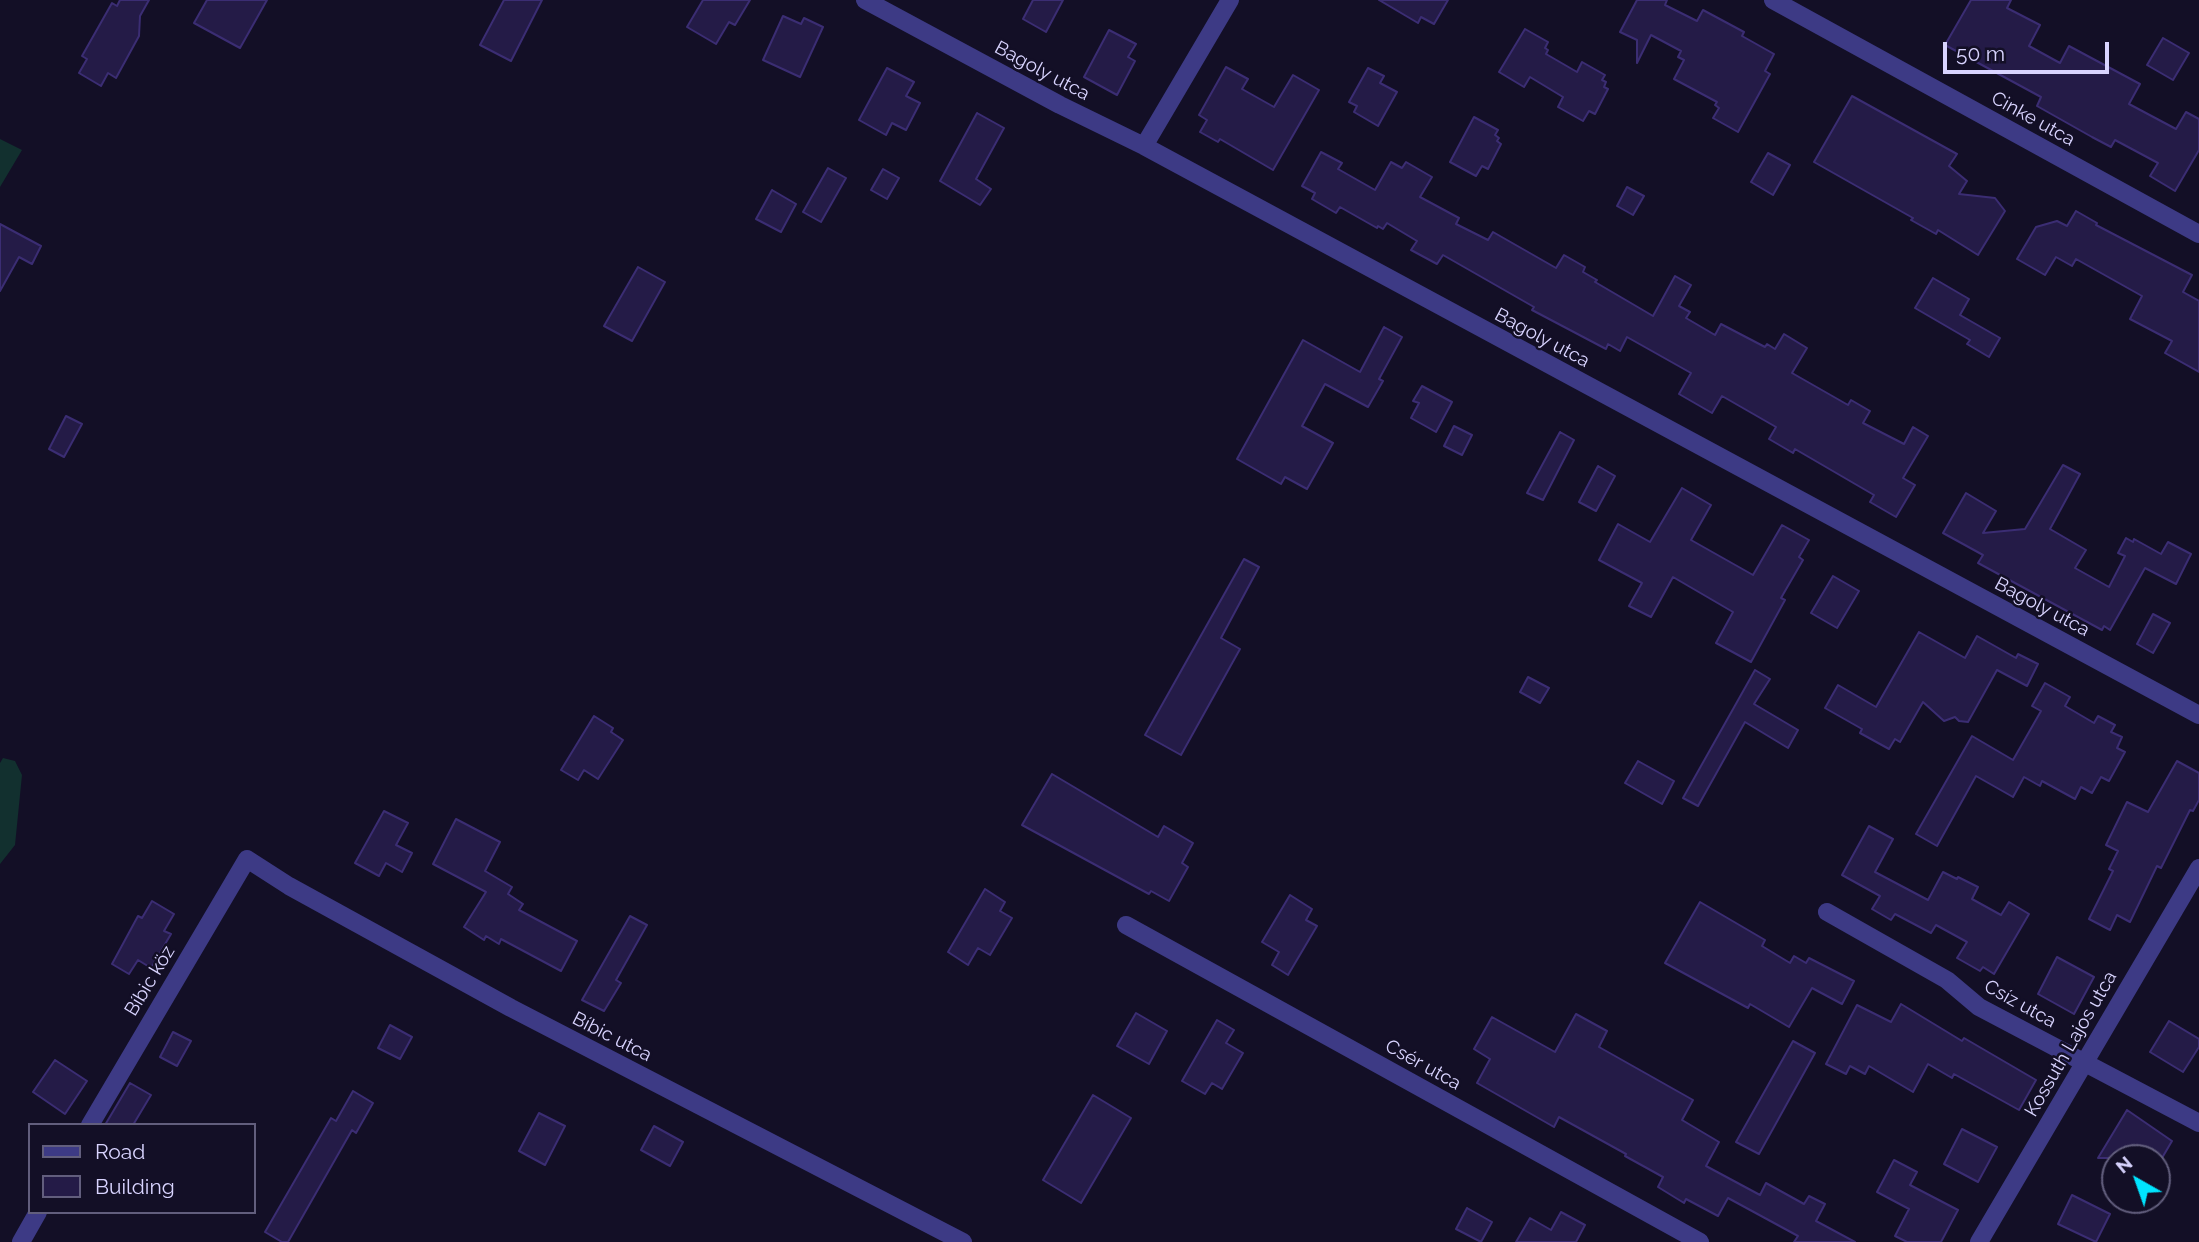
<!DOCTYPE html>
<html>
<head>
<meta charset="utf-8">
<style>
	body { margin:0 }
	#map { position:relative; width:2199px; height:1242px; overflow:hidden; background:#130f26; font-family:Raleway,sans-serif }
	canvas { display:block }
	.legend { position:absolute; left:28px; top:1123px; width:228px; height:91px; box-sizing:border-box; background:#130f26; border:2px solid #625e7d; margin:0; padding:9px 12px; list-style:none; font-size:21px; color:#d9d4ff }
	.legend li { display:flex; align-items:center; gap:14px; height:35px }
	.legend b { width:35px; border:2px solid #625e7d }
	.north { position:absolute; left:2101px; top:1144px; width:70px; height:70px; box-sizing:border-box; background:#130f26; border:2px solid #625e7d; border-radius:50%; rotate:320deg; font-size:19px; font-weight:700; line-height:28px; text-align:center; color:#d9d4ff }
	.north::after { content:''; display:block; margin:auto; width:24px; height:32px; background:#00e5ff; clip-path:polygon(50% 0,100% 100%,50% 72%,0 100%) }
	.scale { position:absolute; left:1943px; top:42px; width:166px; height:32px; box-sizing:border-box; border:4px solid #d9d4ff; border-top:0; padding-left:9px; font-size:21px; line-height:24px; white-space:nowrap; color:#d9d4ff; -webkit-text-stroke:5px #130f26; paint-order:stroke }
</style>
</head>
<body>
<div id="map">
<canvas width="2199" height="1242"></canvas>
<ul class="legend">
<li><b style="height:9px;background:#3d3a85"></b>Road</li>
<li><b style="height:19px;background:#241b47"></b>Building</li>
</ul>
<div class="north">N</div>
<div class="scale">50 m</div>
</div>
<script>
const context = document.querySelector('canvas').getContext('2d');
context.lineJoin = 'round';
function paint(path, color) {
  context.fillStyle = color;
  context.fill(path, 'evenodd');
}
function shape(rows) {
  const path = new Path2D();
  for (const r of rows) {
    path.moveTo(r[0], r[1]);
    for (let i = 2; i < r.length; i += 2) path.lineTo(r[i], r[i + 1]);
  }
  return path;
}
function stroke(path, color, width, dash) {
  context.strokeStyle = color;
  context.lineWidth = width;
  context.lineCap = dash ? 'butt' : 'round';
  context.setLineDash(dash || []);
  context.stroke(path);
}
function drawText(font, color, halo, rows, align = 'center') {
  context.font = font + ' Raleway,sans-serif';
  context.lineWidth = 5;
  context.setLineDash([]);
  context.textBaseline = 'middle';
  context.strokeStyle = halo;
  context.fillStyle = color;
  for (const [text, x, y, turn = 0] of rows) {
    context.save();
    context.translate(x, y);
    context.rotate((+turn || 0) * Math.PI / 180);
    context.textAlign = isNaN(turn) ? turn : align;
    if (halo) context.strokeText(text, 0, 0);
    context.fillText(text, 0, 0);
    context.restore();
  }
}
paint(shape([
	[0,139,22,150,0,187],
	[3,758,15,761,22,775,15,845,0,864,0,763]
]), '#12302f');
const building = shape([
	[120,0,149,0,140,16,139,36,116,78,108,73,101,86,79,73,87,59,82,56,112,3,117,6,120,0],
	[207,0,267,0,240,48,194,23,207,0],
	[504,0,542,0,511,61,480,45,504,0],
	[703,0,750,0,735,25,729,22,716,44,687,27,703,0],
	[1033,0,1063,0,1046,32,1023,19,1033,0],
	[1379,0,1448,0,1434,24,1421,17,1418,23,1379,0],
	[1637,0,1667,0,1665,5,1697,21,1703,10,1744,32,1742,36,1774,54,1765,71,1770,74,1738,132,1713,118,1719,108,1715,105,1717,102,1674,79,1684,60,1678,57,1681,51,1651,35,1637,63,1637,40,1620,32,1637,0],
	[1971,0,2011,0,2007,8,2040,25,2029,46,2060,63,2069,46,2140,84,2129,104,2176,129,2186,112,2199,119,2199,150,2175,191,2150,176,2158,163,2115,140,2111,147,2092,137,2037,106,2041,97,1945,45,1971,0],
	[783,16,801,24,804,18,823,27,800,77,763,60,783,16],
	[1525,29,1548,42,1545,48,1548,50,1546,54,1577,72,1582,62,1605,75,1602,80,1606,82,1604,87,1608,89,1595,114,1589,111,1583,121,1558,107,1563,97,1530,77,1524,87,1499,72,1525,29],
	[1109,30,1136,44,1128,57,1135,61,1117,95,1084,77,1109,30],
	[2163,38,2189,53,2173,80,2147,65,2163,38],
	[1226,67,1248,79,1242,89,1274,107,1293,75,1319,90,1273,170,1220,139,1218,142,1200,132,1207,120,1199,115,1226,67],
	[887,68,914,82,906,96,920,103,906,130,892,123,886,135,859,120,887,68],
	[1368,68,1384,76,1380,83,1397,92,1378,126,1354,112,1357,106,1349,102,1368,68],
	[1852,96,1957,154,1949,166,1967,181,1959,194,1995,198,2005,211,1978,255,1938,230,1936,234,1911,220,1913,218,1814,162,1852,96],
	[977,113,1004,128,976,179,991,189,980,205,940,181,977,113],
	[1474,117,1498,130,1495,135,1499,138,1497,141,1501,144,1488,169,1482,166,1476,176,1450,162,1474,117],
	[1321,152,1342,163,1338,169,1375,190,1391,162,1402,168,1406,162,1432,177,1420,197,1459,218,1456,224,1488,240,1493,232,1556,268,1564,255,1585,267,1583,272,1597,280,1595,282,1653,316,1675,276,1691,285,1679,306,1690,312,1686,318,1715,335,1721,324,1765,347,1767,344,1775,349,1784,334,1807,348,1792,373,1848,405,1851,400,1870,411,1863,423,1904,444,1913,427,1928,436,1903,478,1915,485,1896,517,1870,502,1874,495,1795,449,1793,453,1769,439,1776,427,1722,396,1712,413,1679,394,1691,373,1627,337,1620,351,1608,344,1606,349,1532,310,1534,307,1443,255,1437,264,1411,250,1417,241,1387,223,1383,229,1378,226,1377,228,1340,207,1336,213,1312,199,1315,193,1302,186,1321,152],
	[1768,153,1790,165,1773,195,1751,182,1768,153],
	[828,168,846,178,821,222,803,212,828,168],
	[883,169,899,178,887,199,871,190,883,169],
	[1627,187,1644,196,1633,215,1617,206,1627,187],
	[772,190,796,204,781,232,756,219,772,190],
	[2076,211,2097,223,2096,225,2192,275,2183,292,2199,301,2199,372,2165,353,2172,341,2130,319,2142,296,2076,259,2072,266,2056,257,2045,275,2017,259,2036,227,2057,221,2067,226,2076,211],
	[0,224,41,246,32,264,19,257,0,291,0,224],
	[638,267,665,282,632,341,604,326,638,267],
	[1933,278,1969,299,1960,315,2000,338,1989,357,1967,344,1970,340,1915,308,1933,278],
	[1384,327,1402,337,1379,379,1383,381,1368,407,1325,384,1302,426,1333,443,1307,489,1285,477,1281,484,1237,459,1303,340,1360,372,1384,327],
	[1422,386,1452,402,1436,432,1411,418,1419,403,1413,401,1422,386],
	[66,416,82,424,64,457,49,449,66,416],
	[1454,426,1472,435,1462,455,1444,446,1454,426],
	[1560,432,1574,440,1543,500,1527,493,1560,432],
	[2063,465,2080,474,2050,529,2086,550,2075,568,2109,587,2125,556,2118,553,2126,538,2133,542,2134,539,2161,554,2168,542,2191,554,2176,584,2145,568,2110,630,2104,626,2102,630,1978,563,1983,555,1943,533,1966,493,1996,511,1983,533,2025,529,2063,465],
	[1598,466,1615,476,1596,511,1579,502,1598,466],
	[1682,488,1711,505,1691,540,1753,575,1782,525,1809,540,1799,557,1803,560,1781,598,1785,600,1751,662,1716,643,1733,612,1673,577,1651,617,1629,606,1642,583,1599,560,1618,524,1650,542,1682,488],
	[1244,559,1259,567,1221,638,1240,649,1181,755,1145,735,1244,559],
	[1833,576,1859,591,1837,628,1811,613,1833,576],
	[2153,614,2170,623,2153,653,2137,644,2153,614],
	[1919,632,1965,658,1977,636,2016,658,2018,654,2038,664,2027,686,1997,670,1968,722,1959,721,1955,717,1944,721,1923,702,1900,742,1895,739,1889,749,1860,733,1862,729,1825,708,1838,685,1876,707,1919,632],
	[1755,670,1770,679,1754,704,1798,730,1788,748,1745,722,1698,806,1683,798,1755,670],
	[1528,677,1549,688,1540,703,1520,692,1528,677],
	[2045,683,2070,697,2065,706,2094,723,2098,716,2115,725,2111,732,2122,737,2117,748,2125,752,2109,781,2101,777,2092,793,2081,787,2075,799,2042,781,2040,786,2024,777,2013,797,1976,776,1937,846,1916,834,1972,736,2013,760,2041,711,2032,706,2045,683],
	[594,716,613,728,611,732,623,740,598,779,584,770,578,780,561,770,594,716],
	[1638,761,1674,781,1662,804,1625,783,1638,761],
	[2177,761,2199,773,2199,800,2193,811,2190,810,2161,868,2157,866,2130,922,2117,915,2110,930,2089,919,2113,871,2109,869,2118,851,2106,845,2127,802,2148,812,2177,761],
	[1052,774,1158,837,1164,826,1193,843,1182,863,1188,867,1169,901,1151,891,1149,894,1022,825,1052,774],
	[384,811,408,823,396,845,412,853,402,872,386,863,379,876,355,863,384,811],
	[456,819,500,842,485,871,512,887,508,894,523,904,519,910,577,941,561,971,501,939,499,944,486,936,484,940,464,927,486,892,433,864,456,819],
	[1869,826,1893,839,1875,872,1928,900,1943,872,1957,879,1958,877,1978,887,1972,899,2001,915,2009,902,2029,914,1994,974,1983,967,1980,971,1957,958,1967,942,1936,925,1931,933,1895,914,1891,920,1872,909,1880,896,1842,875,1869,826],
	[985,889,1005,902,1000,911,1012,918,990,955,978,948,968,965,948,952,985,889],
	[1290,895,1312,909,1306,920,1317,926,1288,975,1272,965,1279,952,1262,942,1290,895],
	[152,901,174,914,164,931,171,934,151,968,138,960,129,974,112,964,138,916,142,918,152,901],
	[1700,902,1765,940,1762,946,1790,963,1794,956,1806,963,1809,958,1854,981,1842,1004,1812,988,1789,1027,1750,1004,1748,1008,1665,963,1700,902],
	[630,916,647,925,616,980,621,983,604,1011,582,1000,630,916],
	[2057,957,2094,977,2074,1014,2038,994,2057,957],
	[1901,1004,1962,1041,1964,1038,2036,1080,2019,1110,1954,1074,1952,1078,1928,1064,1913,1092,1869,1066,1865,1074,1850,1066,1846,1074,1826,1064,1857,1005,1891,1022,1901,1004],
	[1136,1013,1167,1031,1149,1064,1117,1046,1136,1013],
	[1576,1014,1607,1031,1599,1047,1693,1100,1682,1120,1719,1142,1706,1166,1760,1195,1766,1183,1804,1204,1809,1196,1825,1204,1816,1221,1855,1242,1794,1242,1798,1236,1728,1198,1718,1216,1686,1199,1684,1203,1658,1187,1663,1177,1625,1156,1626,1154,1559,1117,1554,1127,1477,1083,1490,1059,1474,1049,1492,1017,1555,1052,1576,1014],
	[1217,1020,1234,1030,1226,1043,1243,1053,1222,1089,1212,1083,1205,1094,1182,1081,1217,1020],
	[2169,1021,2199,1039,2199,1047,2183,1072,2150,1052,2169,1021],
	[390,1025,412,1037,400,1059,378,1048,390,1025],
	[173,1032,191,1041,177,1066,160,1057,173,1032],
	[1793,1041,1815,1053,1759,1154,1736,1142,1793,1041],
	[55,1060,87,1081,65,1114,33,1092,55,1060],
	[130,1083,151,1095,133,1125,105,1125,130,1083],
	[353,1091,373,1103,356,1133,352,1130,288,1242,282,1242,265,1232,331,1118,336,1121,353,1091],
	[1093,1095,1131,1118,1081,1203,1043,1180,1093,1095],
	[2127,1110,2172,1141,2162,1158,2098,1158,2127,1110],
	[539,1113,565,1126,545,1165,519,1151,539,1113],
	[654,1126,683,1142,670,1166,641,1150,654,1126],
	[1962,1129,1997,1147,1978,1182,1944,1164,1962,1129],
	[1894,1160,1917,1172,1910,1185,1958,1210,1941,1242,1907,1242,1895,1236,1909,1209,1877,1192,1894,1160],
	[2072,1195,2110,1214,2096,1242,2058,1224,2072,1195],
	[1467,1208,1492,1222,1481,1242,1456,1229,1467,1208],
	[1561,1212,1585,1225,1576,1242,1516,1242,1530,1218,1551,1230,1561,1212]
]);
paint(building, '#241b47');
stroke(building, '#3b2d73', 2);
stroke(shape([
	[865,0,1060,105,1144,146,2199,715],
	[1773,0,2199,234],
	[1144,146,1230,0],
	[1827,912,1947,980,1979,1007,2199,1123],
	[1126,925,1700,1242],
	[90,1125,247,859,289,886,511,1008,963,1242],
	[21,1242,38,1212],
	[1979,1242,2199,868]
]), '#3d3a85', 18);
drawText('19px', '#d9d4ff', '#130f26', [
	["Bagoly utca",1042,71,28],
	["Cinke utca",2033,119,29],
	["Bagoly utca",1542,338,28],
	["Bagoly utca",2042,607,28],
	["Bíbic köz",150,981,-59],
	["Csíz utca",2020,1004,29],
	["Bíbic utca",612,1037,27],
	["Kossuth Lajos utca",2071,1044,-60],
	["Csér utca",1423,1065,29]
]);
</script>
</body>
</html>
